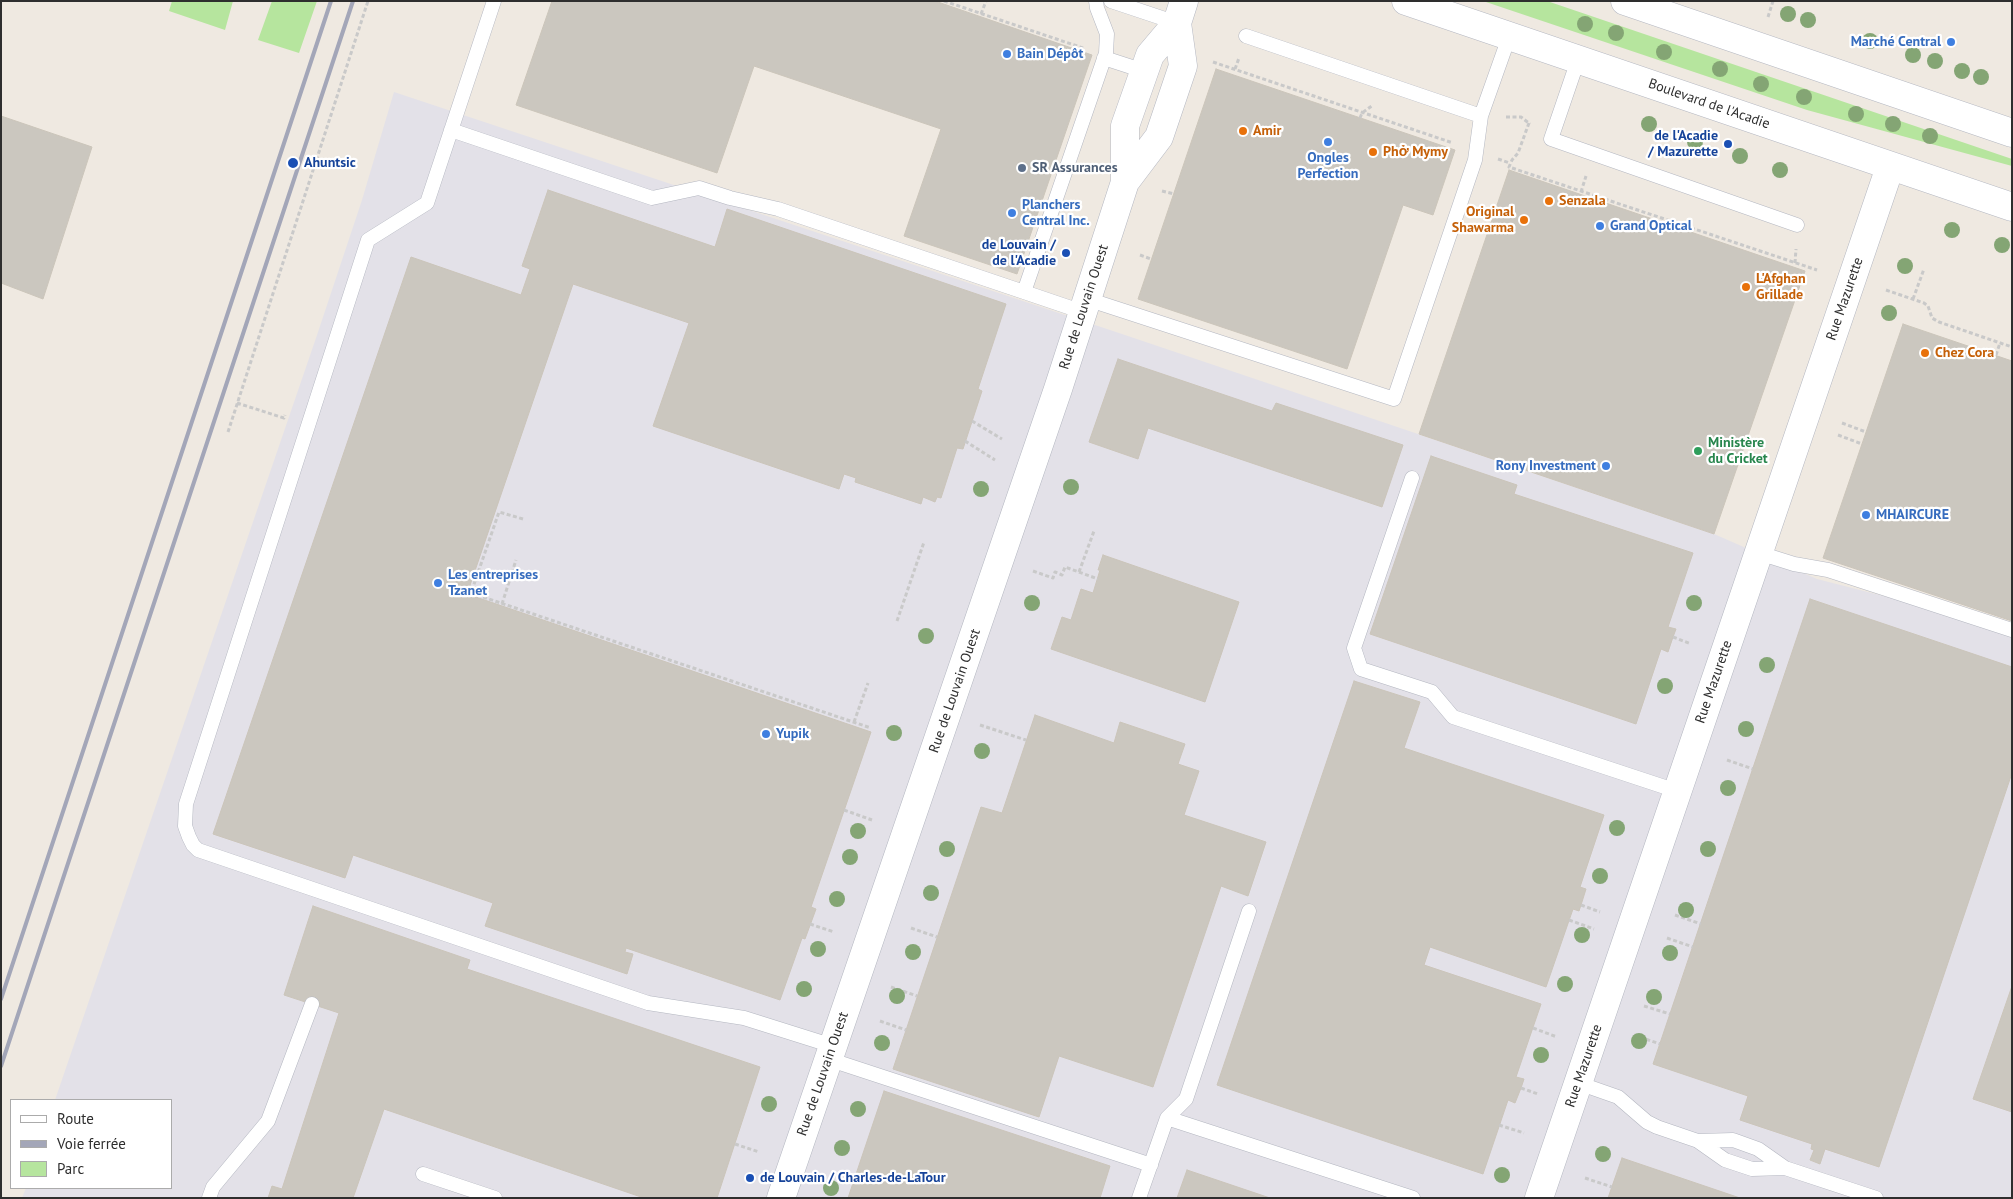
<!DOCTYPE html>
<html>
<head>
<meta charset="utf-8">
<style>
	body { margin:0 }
	#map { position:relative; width:2013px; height:1199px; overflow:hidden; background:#efe9e1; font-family:"PT Sans",sans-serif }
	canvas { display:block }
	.frame { position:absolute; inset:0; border:2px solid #2e2e2e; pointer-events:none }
	.legend { position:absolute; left:10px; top:1099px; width:162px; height:90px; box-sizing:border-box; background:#fff; border:1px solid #ababab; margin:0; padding:6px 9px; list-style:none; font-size:15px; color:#2e2e2e }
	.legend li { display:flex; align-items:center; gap:10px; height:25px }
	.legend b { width:25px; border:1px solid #ababab }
</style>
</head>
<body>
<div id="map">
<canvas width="2013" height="1199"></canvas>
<div class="frame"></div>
<ul class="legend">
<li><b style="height:6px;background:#fff"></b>Route</li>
<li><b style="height:6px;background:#a3a6b8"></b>Voie ferrée</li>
<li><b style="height:14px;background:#b6e59e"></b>Parc</li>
</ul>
</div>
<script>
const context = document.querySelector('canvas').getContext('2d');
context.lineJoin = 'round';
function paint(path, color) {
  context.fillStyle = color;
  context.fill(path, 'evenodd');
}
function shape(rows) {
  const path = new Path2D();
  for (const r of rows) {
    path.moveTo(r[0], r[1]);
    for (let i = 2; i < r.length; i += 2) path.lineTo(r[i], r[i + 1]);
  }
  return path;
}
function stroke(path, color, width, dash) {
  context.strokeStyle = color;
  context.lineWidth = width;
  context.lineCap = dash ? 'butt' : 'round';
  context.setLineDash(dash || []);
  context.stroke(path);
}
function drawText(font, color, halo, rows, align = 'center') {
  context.font = font + ' "PT Sans",sans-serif';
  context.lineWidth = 4.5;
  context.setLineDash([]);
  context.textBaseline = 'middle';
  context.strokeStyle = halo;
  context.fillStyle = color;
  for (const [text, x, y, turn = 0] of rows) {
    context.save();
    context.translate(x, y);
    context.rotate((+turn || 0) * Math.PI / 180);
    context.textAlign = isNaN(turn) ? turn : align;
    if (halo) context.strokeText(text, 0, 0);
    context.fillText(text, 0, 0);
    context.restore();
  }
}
paint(shape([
	[394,92,1119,333,1714,534,1817,579,2012,629,2012,1198,22,1198,26,1188,171,1188,171,1100,55,1100,316,338,362,200]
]), '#e3e1e8');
paint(shape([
	[172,1,233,1,225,30,169,11],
	[272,1,317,1,299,53,258,40],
	[1483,1,1547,1,2012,159,2012,166,1807,110]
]), '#b6e59e');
const building = shape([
	[552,1,935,1,1092,55,1017,274,904,236,941,129,754,66,717,173,516,105,552,1],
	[1216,69,1455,150,1433,215,1403,205,1347,369,1138,299,1216,69],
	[1,116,92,147,43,299,1,283,1,116],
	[1509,170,1805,271,1714,534,1419,434,1509,170],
	[548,190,715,247,727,209,1006,304,978,389,982,391,963,449,957,448,941,498,937,497,935,502,923,497,921,504,855,482,856,478,844,474,839,489,653,426,689,323,573,284,467,594,871,732,811,907,816,909,805,939,802,938,780,1000,626,948,625,952,633,954,627,974,485,926,493,903,353,855,345,878,213,834,411,257,521,295,530,269,522,266,548,190],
	[1903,324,2012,361,2012,621,1823,558,1903,324],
	[1118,359,1272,411,1276,403,1403,445,1382,507,1148,428,1138,459,1089,442,1118,359],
	[1431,456,1517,485,1514,494,1693,553,1668,627,1676,629,1673,637,1668,652,1661,649,1636,724,1370,634,1431,456],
	[1103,555,1239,602,1205,702,1051,649,1062,617,1071,620,1081,589,1093,593,1100,570,1098,570,1103,555],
	[1810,599,2012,667,2012,773,1879,1167,1825,1149,1820,1164,1810,1160,1814,1150,1811,1149,1812,1144,1740,1120,1748,1096,1653,1064,1810,599],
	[1354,681,1420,702,1404,748,1604,815,1580,887,1586,889,1581,905,1579,911,1573,909,1546,987,1430,947,1424,965,1541,1004,1516,1077,1524,1079,1521,1088,1515,1103,1508,1100,1483,1174,1217,1085,1354,681],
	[1035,715,1114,743,1120,722,1185,744,1178,764,1199,771,1184,815,1266,842,1248,896,1221,886,1153,1087,1059,1056,1039,1117,893,1069,981,807,1002,813,1035,715],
	[313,906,470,960,467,969,760,1067,717,1198,644,1198,384,1109,353,1198,268,1198,272,1186,282,1189,339,1013,284,995,313,906],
	[2012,986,2012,1112,1973,1099,2012,986],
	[884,1091,1110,1166,1100,1198,848,1198,884,1091],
	[1622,1158,1740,1198,1608,1198,1622,1158],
	[1187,1170,1270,1198,1177,1198,1187,1170]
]);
paint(building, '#cbc7bf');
stroke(building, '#cbc5ba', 1);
const lane = shape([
	[494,1,427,203,368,240,186,804,185,826,189,837,193,845,198,850,648,1003,744,1018,833,1046],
	[1111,1,1177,23],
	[1246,36,1481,116,1509,37],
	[1104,58,1144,71],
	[1578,60,1551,139,1797,225],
	[451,130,652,198,699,188,730,198,778,209,1024,292],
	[1087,299,1394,399,1475,160,1481,116],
	[1083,312,1024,292,1106,53,1107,34,1097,8,1096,1],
	[1412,478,1354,648,1361,669,1432,692,1453,717,1677,791],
	[1759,553,1794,564,1828,570,2012,630],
	[828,1059,1151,1165],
	[1578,1083,1618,1097,1647,1122,1657,1127,1698,1141,1725,1160,1752,1169,1785,1168],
	[1167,1118,1186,1099,1249,911],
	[1698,1141,1733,1140,1758,1149,1785,1168,1876,1198],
	[423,1174,495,1198],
	[209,1198,213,1187,268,1121,312,1004],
	[1139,1198,1167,1118,1413,1198]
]);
const street = shape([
	[1125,182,1159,137,1183,66,1177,23],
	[781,1198,1058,389,1125,182,1125,126,1150,55,1177,23,1184,1],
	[1539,1198,1890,167]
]);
const secondary = shape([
	[1406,1,2012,207],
	[1625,1,2012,133]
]);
stroke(lane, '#b4b7c1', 15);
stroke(street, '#b4b7c1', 29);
stroke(secondary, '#b4b7c1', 29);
stroke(shape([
	[944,1,1083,48],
	[981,14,986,1],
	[1768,17,1773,1],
	[1213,62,1453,143],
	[1235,69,1239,58],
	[1506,117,1521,117,1530,124],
	[1360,118,1362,113,1373,105],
	[1529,123,1518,153,1512,160,1509,167,1817,270],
	[1498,159,1510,163],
	[1162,191,1174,194],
	[1581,192,1586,176],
	[1140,255,1151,259],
	[1795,263,1796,249],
	[1886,290,1924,303,1928,306,1932,318,1939,322,2012,347],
	[1913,299,1924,269],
	[1996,355,2000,343],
	[237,403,284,418,285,415],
	[972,421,1002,439],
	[1842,423,1866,432],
	[228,432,368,1],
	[1838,435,1862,444],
	[965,441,995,460],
	[523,519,499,512,471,593,871,728],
	[1033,571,1053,578,1055,572,1062,575,1065,567,1098,579],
	[1079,572,1094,531],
	[502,604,516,560],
	[897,621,924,542],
	[1673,637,1691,644],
	[854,722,868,683],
	[980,725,1026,740],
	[1727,760,1753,769],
	[844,810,872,820],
	[1581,905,1600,912],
	[1675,915,1701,924],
	[1569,920,1594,929],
	[810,924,834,932],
	[911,928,937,937],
	[1667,938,1693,947],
	[891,987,917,996],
	[1644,1006,1670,1014],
	[880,1021,906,1030],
	[1533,1028,1557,1037],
	[1634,1035,1660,1044],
	[1521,1088,1538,1094],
	[1499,1125,1524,1133],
	[735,1144,759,1152],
	[1585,1178,1612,1187]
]), '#c9c9c9', 3, [4, 2.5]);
stroke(lane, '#fff', 14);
stroke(street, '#fff', 28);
stroke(secondary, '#fff', 28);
stroke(shape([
	[1,999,331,1],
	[1,1066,353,1]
]), '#a3a6b8', 4);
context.fillStyle = '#84a574';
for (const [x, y] of [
	[1788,14],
	[1808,20],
	[1585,24],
	[1616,33],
	[1870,41],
	[1664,52],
	[1913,55],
	[1935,61],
	[1720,69],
	[1962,71],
	[1981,77],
	[1761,84],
	[1804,97],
	[1856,114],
	[1649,124],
	[1893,124],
	[1930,136],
	[1695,142],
	[1740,156],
	[1780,170],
	[1952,230],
	[2002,245],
	[1905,266],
	[1889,313],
	[1071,487],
	[981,489],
	[1032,603],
	[1694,603],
	[926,636],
	[1767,665],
	[1665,686],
	[1746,729],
	[894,733],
	[982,751],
	[1728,788],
	[1617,828],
	[858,831],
	[947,849],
	[1708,849],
	[850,857],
	[1600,876],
	[931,893],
	[837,899],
	[1686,910],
	[1582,935],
	[818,949],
	[913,952],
	[1670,953],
	[1565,984],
	[804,989],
	[897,996],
	[1654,997],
	[1639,1041],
	[882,1043],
	[1541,1055],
	[769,1104],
	[858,1109],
	[842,1148],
	[1603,1154],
	[1502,1175],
	[831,1188]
]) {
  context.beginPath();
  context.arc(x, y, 8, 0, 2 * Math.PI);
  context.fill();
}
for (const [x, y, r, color] of [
	[1951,42,5,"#3f7fe0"],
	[1007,54,5,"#3f7fe0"],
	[1243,131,5,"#e8710a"],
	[1328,142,5,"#3f7fe0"],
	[1728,144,5,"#1a4fb4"],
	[1373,152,5,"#e8710a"],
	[293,163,6,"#1a4fb4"],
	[1022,168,5,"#5c6f8a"],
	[1549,201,5,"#e8710a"],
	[1012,213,5,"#3f7fe0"],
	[1524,220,5,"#e8710a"],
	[1600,226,5,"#3f7fe0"],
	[1066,253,5,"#1a4fb4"],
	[1746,287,5,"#e8710a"],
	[1925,353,5,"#e8710a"],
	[1698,451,5,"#2e9e5b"],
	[1606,466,5,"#3f7fe0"],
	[1866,515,5,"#3f7fe0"],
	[438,583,5,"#3f7fe0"],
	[766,734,5,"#3f7fe0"],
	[750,1178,5,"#1a4fb4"]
]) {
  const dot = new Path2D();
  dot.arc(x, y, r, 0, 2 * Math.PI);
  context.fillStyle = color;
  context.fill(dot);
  stroke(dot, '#fff', 2);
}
drawText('bold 14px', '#366cbe', '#fff', [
	["Marché Central",1941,42,"right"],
	["Bain Dépôt",1017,54],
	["Ongles",1328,158,"center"],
	["Perfection",1328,174,"center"],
	["Planchers",1022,205],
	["Central Inc.",1022,221],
	["Grand Optical",1610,226],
	["Rony Investment",1596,466,"right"],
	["MHAIRCURE",1876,515],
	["Les entreprises",448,575],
	["Tzanet",448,591],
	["Yupik",776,734]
], 'left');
drawText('14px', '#2e2e2e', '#fff', [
	["Boulevard de l'Acadie",1709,104,19],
	["Rue Mazurette",1845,299,-71],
	["Rue de Louvain Ouest",1084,307,-72],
	["Rue Mazurette",1714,682,-71],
	["Rue de Louvain Ouest",955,691,-71],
	["Rue Mazurette",1584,1066,-71],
	["Rue de Louvain Ouest",823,1074,-71]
]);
drawText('bold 14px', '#c56008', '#fff', [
	["Amir",1253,131],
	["Phở Mymy",1383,152],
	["Senzala",1559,201],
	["Original",1514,212,"right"],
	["Shawarma",1514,228,"right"],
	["L'Afghan",1756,279],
	["Grillade",1756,295],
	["Chez Cora",1935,353]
], 'left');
drawText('bold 14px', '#164399', '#fff', [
	["de l'Acadie",1718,136],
	["/ Mazurette",1718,152],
	["Ahuntsic",304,163,"left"],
	["de Louvain /",1056,245],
	["de l'Acadie",1056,261],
	["de Louvain / Charles-de-LaTour",760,1178,"left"]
], 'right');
drawText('bold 14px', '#4e5e75', '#fff', [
	["SR Assurances",1032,168]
], 'left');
drawText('bold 14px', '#27864d', '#fff', [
	["Ministère",1708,443],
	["du Cricket",1708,459]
], 'left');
</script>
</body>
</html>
